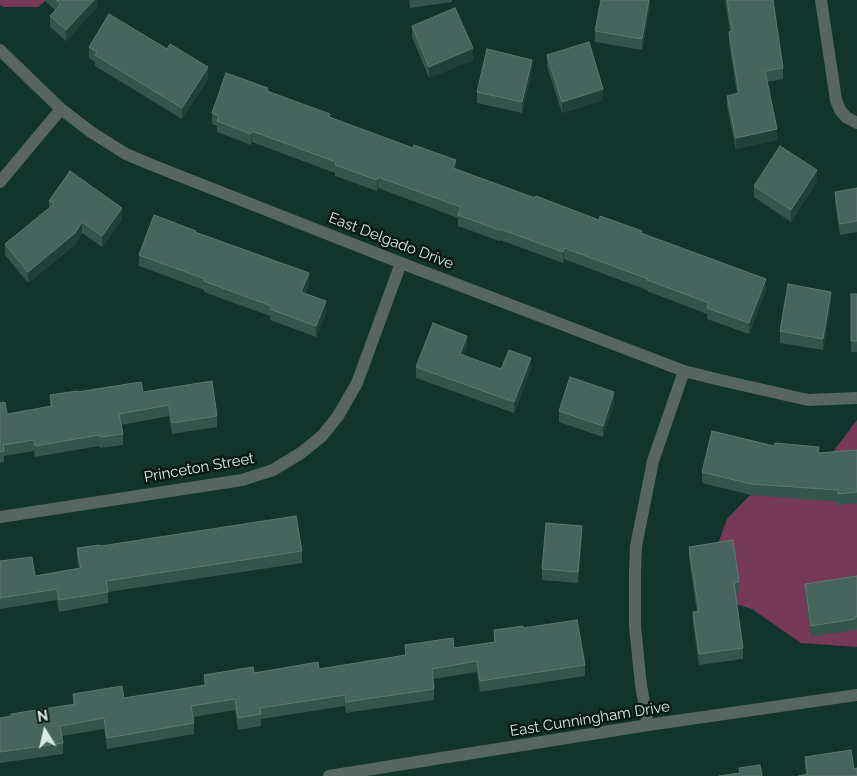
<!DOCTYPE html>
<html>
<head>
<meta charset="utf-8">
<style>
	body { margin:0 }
	#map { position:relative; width:857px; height:776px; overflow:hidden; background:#11342b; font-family:Raleway,sans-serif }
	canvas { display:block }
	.north { position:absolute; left:20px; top:706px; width:50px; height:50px; -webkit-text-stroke:4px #0a1914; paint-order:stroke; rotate:351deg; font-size:14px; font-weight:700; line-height:20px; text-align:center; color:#d7eae3 }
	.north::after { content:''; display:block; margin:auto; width:18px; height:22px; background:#d7eae3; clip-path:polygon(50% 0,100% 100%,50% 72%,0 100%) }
</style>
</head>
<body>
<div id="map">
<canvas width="857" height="776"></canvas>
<div class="north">N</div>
</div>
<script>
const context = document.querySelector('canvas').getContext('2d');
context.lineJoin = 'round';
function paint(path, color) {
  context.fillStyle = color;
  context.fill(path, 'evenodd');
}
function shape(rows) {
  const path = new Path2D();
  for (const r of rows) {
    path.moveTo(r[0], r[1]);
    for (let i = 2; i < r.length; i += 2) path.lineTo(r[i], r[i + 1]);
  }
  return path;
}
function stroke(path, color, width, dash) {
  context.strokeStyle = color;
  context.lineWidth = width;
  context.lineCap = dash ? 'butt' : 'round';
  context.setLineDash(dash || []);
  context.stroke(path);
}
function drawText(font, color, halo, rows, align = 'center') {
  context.font = font + ' Raleway,sans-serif';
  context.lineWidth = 5;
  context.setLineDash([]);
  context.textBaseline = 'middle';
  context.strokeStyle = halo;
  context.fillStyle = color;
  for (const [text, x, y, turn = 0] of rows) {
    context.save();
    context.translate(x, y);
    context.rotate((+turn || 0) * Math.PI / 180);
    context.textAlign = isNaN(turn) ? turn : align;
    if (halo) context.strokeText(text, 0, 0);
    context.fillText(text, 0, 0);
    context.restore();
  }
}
paint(shape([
	[0,0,47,0,38,7,4,7,0,5],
	[857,420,857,647,801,643,752,609,726,601,715,552,727,519,749,496,796,483,820,469]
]), '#763a57');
stroke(shape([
	[821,0,836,100,840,110,846,117,857,123],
	[0,50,61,109,91,132,126,154,152,165,401,263,684,371,720,380,808,400,857,398],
	[0,182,61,109],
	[0,517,242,480,273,470,301,453,322,436,338,416,357,383,401,263],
	[648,725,641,685,635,627,635,573,636,546,653,461,684,371],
	[329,776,648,725,857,695]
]), '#576661', 12);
paint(shape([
	[44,0,98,0,98,6,66,41,50,27,50,16,55,10],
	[409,0,452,0,452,2,410,8],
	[650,0,650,7,642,50,595,42,595,31],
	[725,0,773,0,783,68,783,79,767,82,777,140,736,149,727,107,727,96,737,93,729,43,730,32],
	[412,26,473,60,429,78,412,37],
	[89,47,208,79,182,119,95,66,95,62,89,58],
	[547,55,603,100,562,113,547,66],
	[532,71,522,113,477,103,477,92],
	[268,91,456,169,535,198,599,220,642,233,766,290,749,334,707,319,707,314,647,291,647,290,564,259,563,263,500,240,499,241,458,226,458,218,378,188,377,191,335,176,335,173,252,142,251,145,217,132,217,126,212,124,212,113],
	[857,175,857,232,840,235,835,203,835,192,857,188],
	[817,181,791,222,754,197,754,186],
	[49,201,122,220,102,247,82,233,75,245,28,283,5,255,5,244,49,208],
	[196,232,309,284,305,294,326,313,316,337,270,320,270,316,204,292,204,290,139,266,139,255],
	[851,294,857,294,857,352,851,352],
	[831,303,823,350,780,343,780,331],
	[467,347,463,355,501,369,531,369,514,413,416,378,416,367],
	[77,392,143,392,217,416,217,427,172,434,169,416,121,425,123,434,123,445,100,448,99,446,35,457,34,451,4,456,4,462,0,463,0,403,7,414,50,407,50,395],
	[614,403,603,437,559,422,559,411],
	[774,446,819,453,857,450,857,503,838,505,838,502,751,495,702,483,702,472],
	[582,537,578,583,542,580,542,569],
	[101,546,302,551,302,563,108,592,108,603,59,612,57,600,0,609,0,561,35,576,79,568,77,559,77,548],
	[689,547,739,582,739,593,735,594,743,648,743,659,699,665,693,623,693,612,697,612,689,558],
	[857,576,857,628,855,628,855,630,811,637,805,595,805,584],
	[523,628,585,665,585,676,480,692,477,672,433,679,434,689,434,700,346,713,345,706,261,719,261,726,238,730,235,710,193,717,194,723,194,734,107,749,104,729,62,736,63,743,63,754,0,763,0,718,73,705,73,694,124,698,204,685,204,675,319,669,405,656,405,645,454,648,494,642,494,630],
	[805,757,854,769,806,775,805,768]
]), '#34554b');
paint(shape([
	[94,0,98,0,98,6,66,41,66,30],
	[649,0,650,0,650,7,642,50,642,39],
	[473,48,473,60,429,78,429,67],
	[532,60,532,71,522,113,522,102],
	[208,67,208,79,182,119,182,108],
	[603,89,603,100,562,113,562,102],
	[777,129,777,140,736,149,736,138],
	[252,131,252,142,251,145,251,134],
	[456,160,456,171,453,168],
	[817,170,817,181,791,222,791,210],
	[378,177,378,188,377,191,377,180],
	[122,208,122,220,102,247,102,236],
	[82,222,82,233,75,245,28,283,28,272],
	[564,248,564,259,563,263,563,252],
	[309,273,309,284,301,303,301,292],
	[766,279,766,290,749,334,749,323],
	[831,292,831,303,823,350,823,339],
	[326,301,326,313,316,337,316,326],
	[467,336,467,347,460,365,460,354],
	[531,358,531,369,514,413,514,402],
	[614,392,614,403,603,437,603,426],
	[582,526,582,537,578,583,578,572]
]), '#1f4138');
const building = shape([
	[56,0,94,0,66,30,50,16,61,4,56,0],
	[601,0,649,0,642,39,595,31,601,0],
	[727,0,773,0,783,68,765,71,777,129,736,138,727,96,739,93,729,32,732,31,727,0],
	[455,8,473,48,429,67,412,26,455,8],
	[109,14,167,49,170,44,208,67,182,108,95,55,97,52,89,47,109,14],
	[589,42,603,89,562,102,547,55,589,42],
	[487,49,532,60,522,102,477,92,487,49],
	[226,73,268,88,267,91,330,114,329,117,413,148,414,145,456,160,453,168,535,198,536,196,599,220,600,216,642,231,641,233,766,279,749,323,707,308,709,303,647,280,648,279,564,248,563,252,500,229,499,230,458,215,461,207,378,177,377,180,335,165,336,162,252,131,251,134,217,121,219,116,212,113,226,73],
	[780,146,817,170,791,210,754,186,780,146],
	[70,171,122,208,102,236,82,222,75,233,28,272,5,244,54,204,49,201,70,171],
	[857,188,857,221,840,224,835,192,857,188],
	[154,215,196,231,195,232,309,273,301,292,326,301,316,326,270,309,271,306,204,281,205,279,139,255,154,215],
	[788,284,831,292,823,339,780,331,788,284],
	[851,294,857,294,857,341,851,341,851,294],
	[433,323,467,336,460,354,501,369,509,350,531,358,514,402,416,367,433,323],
	[570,377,614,392,603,426,559,411,570,377],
	[212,381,217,416,172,423,169,405,119,414,123,434,100,437,99,435,35,446,34,440,3,445,4,451,0,452,0,403,5,402,7,414,52,406,50,395,77,391,77,392,141,382,143,392,212,381],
	[712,431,774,446,775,443,819,447,818,453,857,450,857,492,838,494,838,490,751,484,702,472,712,431],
	[296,516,302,551,106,581,108,592,59,600,57,589,0,598,0,561,32,557,35,576,81,568,77,548,100,545,101,546,296,516],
	[546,523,582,526,578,572,542,569,546,523],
	[733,540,739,582,734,583,743,648,699,654,693,612,699,611,689,547,733,540],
	[857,576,857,617,854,617,855,619,811,626,805,584,857,576],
	[577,620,585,665,480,681,477,661,432,669,434,689,346,702,345,695,260,708,261,714,238,718,235,699,191,706,194,723,107,738,104,718,60,726,63,743,0,752,0,718,11,716,11,714,75,704,73,694,122,686,124,698,206,685,204,675,253,667,254,673,318,662,319,669,406,655,405,645,453,638,454,648,495,642,494,630,523,626,523,628,577,620],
	[851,750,854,769,857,768,857,776,798,776,808,774,805,757,851,750],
	[760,765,762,776,719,776,740,773,739,768,760,765]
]);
paint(building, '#46655c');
stroke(building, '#5c7a71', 1);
drawText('15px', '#d7eae3', '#0a1914', [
	["East Delgado Drive",391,241,21],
	["Princeton Street",199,468,-10],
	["East Cunningham Drive",590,719,-9]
]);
</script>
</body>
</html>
